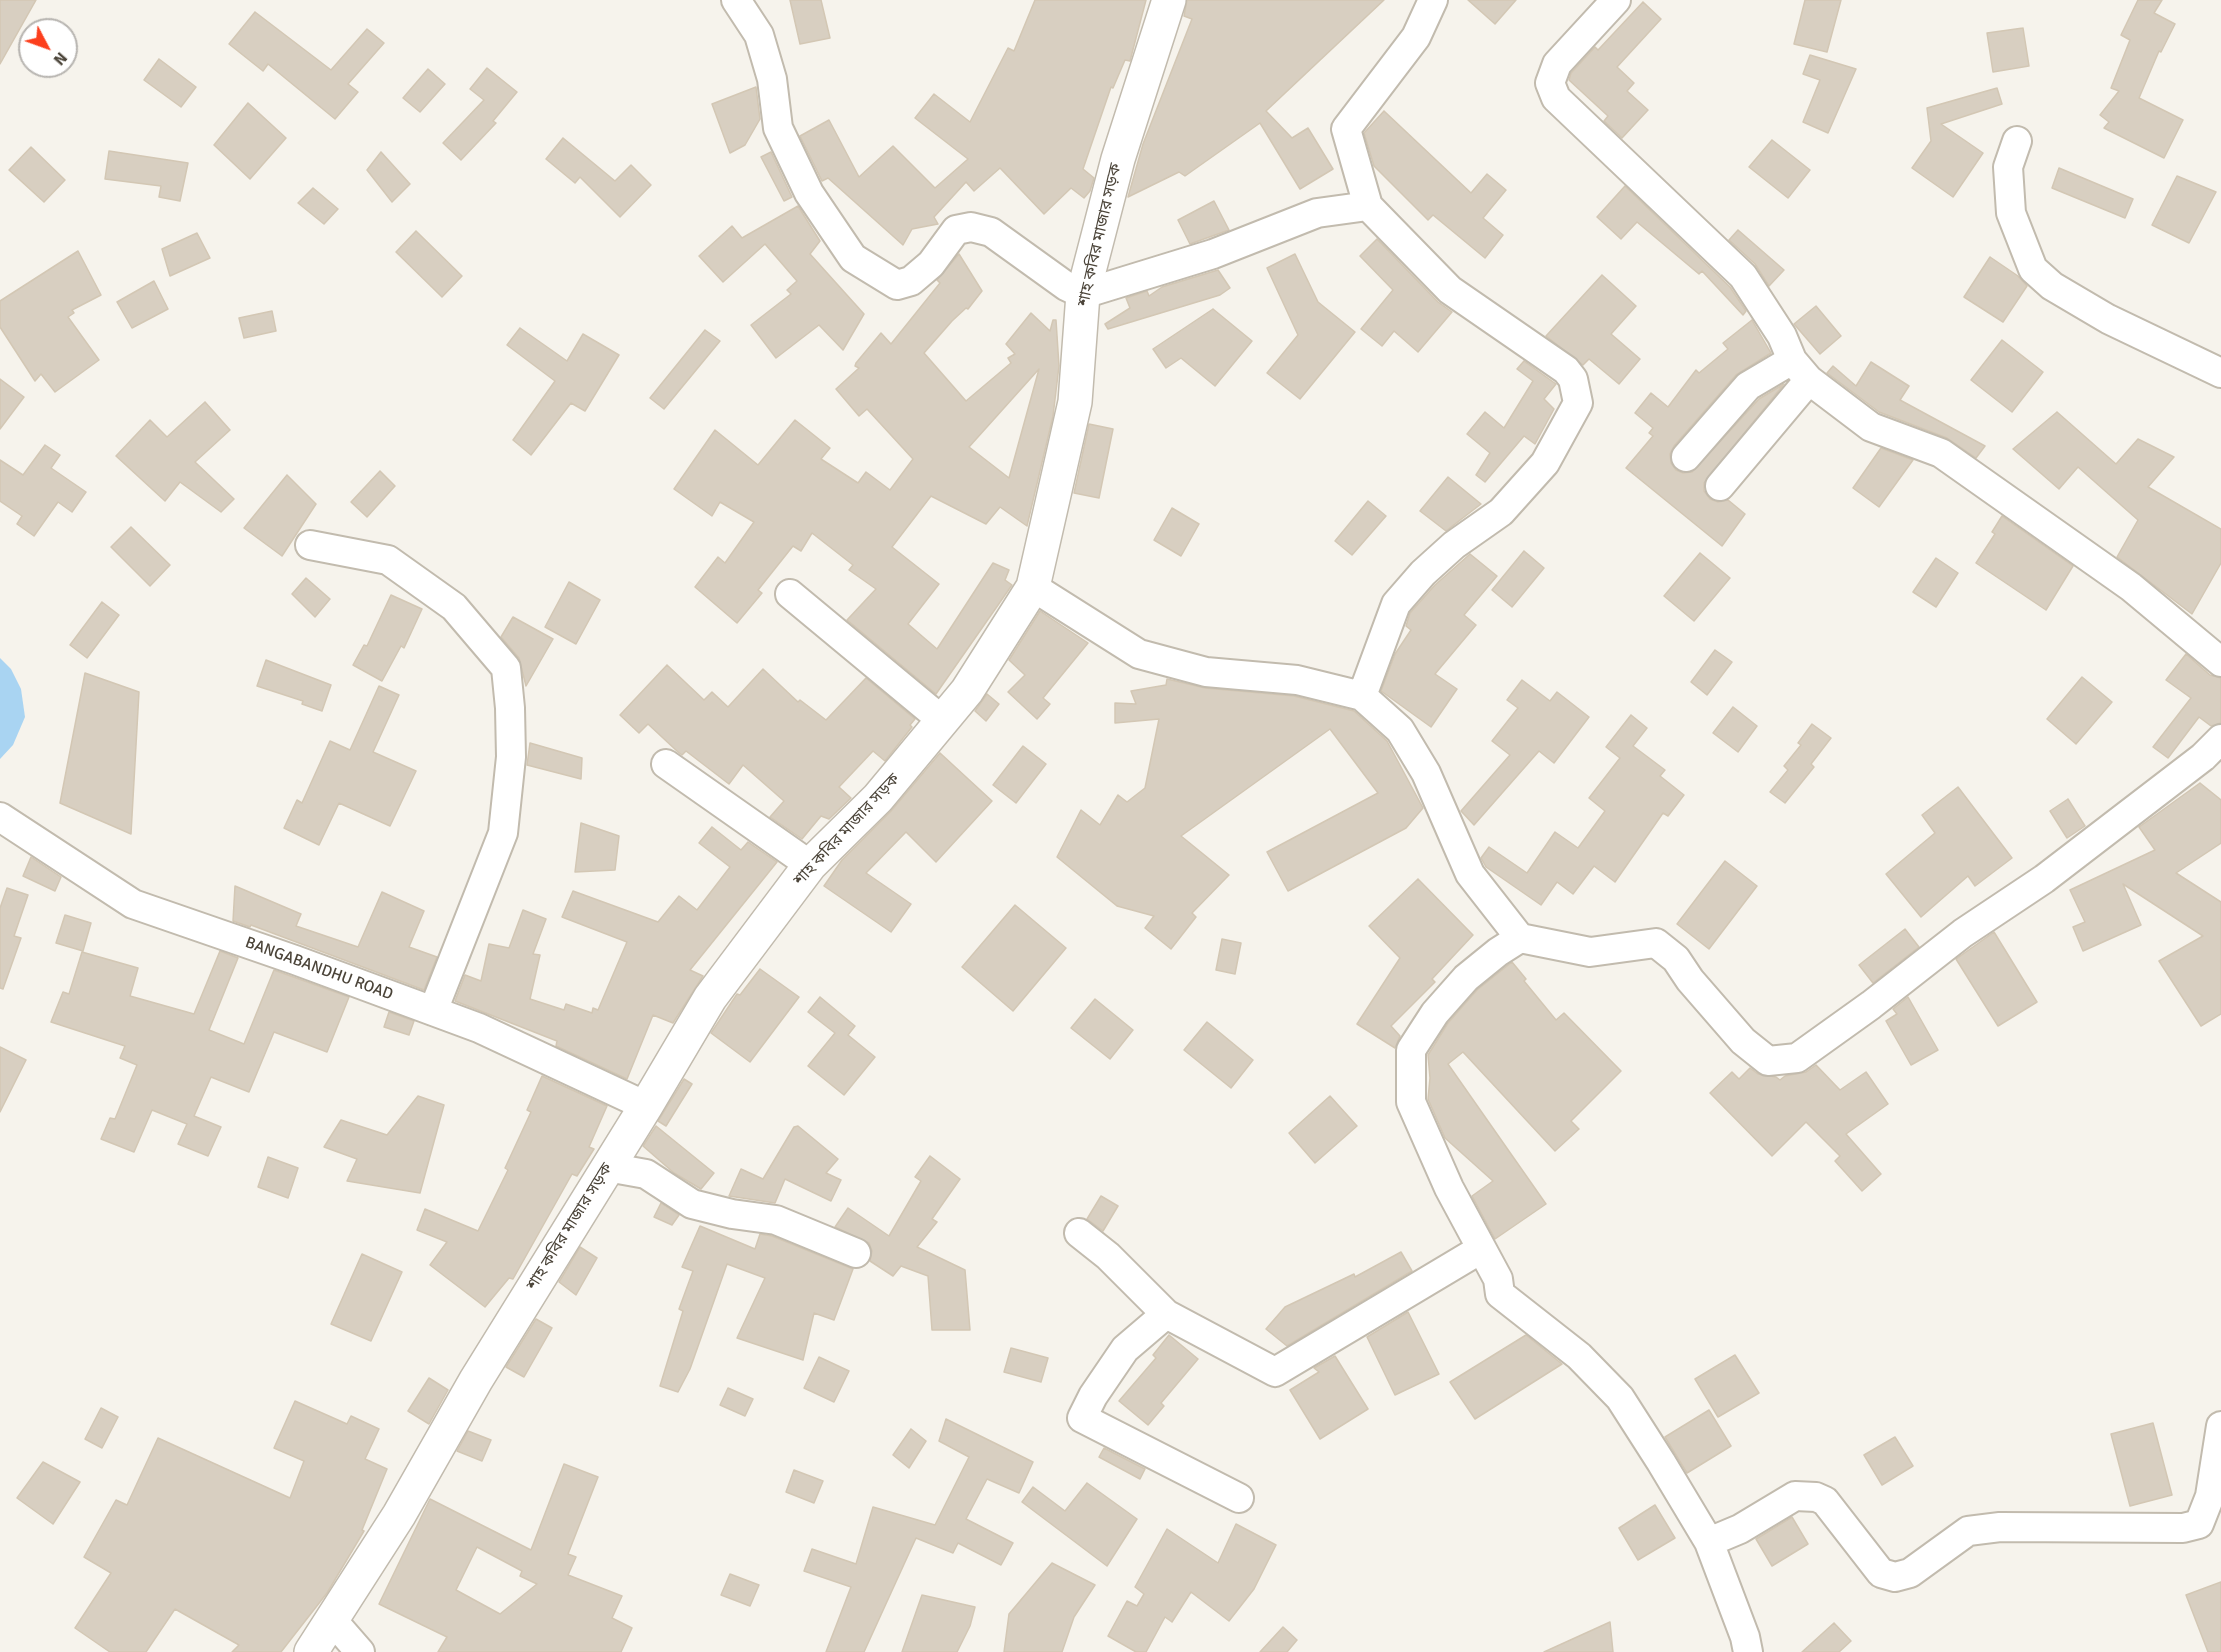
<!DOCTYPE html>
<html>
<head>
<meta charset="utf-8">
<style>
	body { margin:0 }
	#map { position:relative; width:2221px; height:1652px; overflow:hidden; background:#f6f3ec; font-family:Signika,sans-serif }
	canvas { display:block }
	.north { position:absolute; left:18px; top:18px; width:60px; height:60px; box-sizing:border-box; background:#fff; border:2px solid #b7b4b0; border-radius:50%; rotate:131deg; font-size:16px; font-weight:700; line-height:24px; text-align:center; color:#4b4439 }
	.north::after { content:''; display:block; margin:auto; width:21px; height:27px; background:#fc3f1d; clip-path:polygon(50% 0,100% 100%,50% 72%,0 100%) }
</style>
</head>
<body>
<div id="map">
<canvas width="2221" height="1652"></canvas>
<div class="north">N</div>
</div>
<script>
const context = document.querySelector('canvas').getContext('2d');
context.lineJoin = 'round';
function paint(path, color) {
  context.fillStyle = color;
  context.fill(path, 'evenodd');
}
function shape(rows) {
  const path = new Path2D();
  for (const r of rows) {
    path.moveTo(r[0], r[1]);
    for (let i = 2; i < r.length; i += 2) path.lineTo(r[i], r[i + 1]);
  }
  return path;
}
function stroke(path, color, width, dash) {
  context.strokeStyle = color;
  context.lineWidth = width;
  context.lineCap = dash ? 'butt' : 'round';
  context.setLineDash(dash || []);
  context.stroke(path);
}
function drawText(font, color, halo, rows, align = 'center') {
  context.font = font + ' Signika,"Noto Sans Bengali",sans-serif';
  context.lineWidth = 5;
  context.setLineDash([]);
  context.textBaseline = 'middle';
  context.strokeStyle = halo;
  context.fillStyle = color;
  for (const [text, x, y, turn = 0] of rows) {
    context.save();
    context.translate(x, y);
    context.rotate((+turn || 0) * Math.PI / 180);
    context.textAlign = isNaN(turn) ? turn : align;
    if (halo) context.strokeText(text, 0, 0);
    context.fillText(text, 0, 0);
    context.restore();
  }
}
paint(shape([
	[0,658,11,669,21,689,25,717,13,745,0,759]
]), '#a9d4f2');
const building = shape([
	[0,0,36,0,0,64,0,0],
	[790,0,821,0,830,38,800,44,790,0],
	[1035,0,1146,0,1130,61,1125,60,1113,88,1111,87,1083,169,1094,178,1090,191,1084,198,1071,188,1044,214,1000,168,974,191,966,182,934,217,938,224,912,229,903,245,828,178,822,181,800,136,829,120,859,177,893,146,935,188,968,159,915,118,934,94,970,122,1008,48,1014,51,1035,0],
	[1187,0,1384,0,1266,111,1292,138,1308,128,1333,169,1300,189,1260,123,1185,176,1179,172,1128,197,1143,144,1192,19,1184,16,1187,0],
	[1468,0,1516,0,1495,24,1468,0],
	[1805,0,1841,0,1827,52,1794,44,1805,0],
	[2138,0,2162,0,2154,13,2175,24,2161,52,2159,51,2139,98,2183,120,2164,158,2104,128,2109,122,2100,115,2119,91,2111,88,2130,40,2121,35,2138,0],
	[1643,2,1661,19,1617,67,1634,83,1627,91,1648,110,1622,138,1604,121,1608,116,1569,80,1571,73,1595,47,1598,50,1643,2],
	[255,12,331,70,367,29,384,43,348,84,358,92,335,119,268,64,263,71,229,44,255,12],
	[2023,28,2029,66,1993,72,1987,33,2023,28],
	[1810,55,1856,69,1828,133,1803,122,1820,80,1803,74,1810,55],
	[159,59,196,87,181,107,144,80,159,59],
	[487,68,517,92,493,121,496,123,461,160,443,143,484,100,470,89,487,68],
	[428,69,445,84,420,112,403,98,428,69],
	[756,87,760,119,745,145,730,153,712,104,756,87],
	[1997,88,2002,104,1941,124,1983,153,1953,197,1912,168,1931,141,1927,108,1997,88],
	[248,103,286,138,250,179,214,145,248,103],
	[1384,111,1471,193,1487,174,1506,190,1483,218,1503,235,1485,258,1433,215,1428,220,1374,166,1364,133,1384,111],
	[563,138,615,181,631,165,651,185,620,217,580,177,575,183,546,159,563,138],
	[1772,140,1810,170,1788,198,1749,167,1772,140],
	[31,147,65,180,44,202,9,170,31,147],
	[109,151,188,163,180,201,159,197,161,186,105,179,109,151],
	[381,152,410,184,392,202,367,170,381,152],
	[771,152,792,197,784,201,761,157,771,152],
	[2059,168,2133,199,2125,218,2052,188,2059,168],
	[2177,176,2216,192,2189,243,2152,225,2177,176],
	[1625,186,1730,287,1746,311,1743,315,1702,271,1699,274,1637,222,1621,239,1597,217,1625,186],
	[313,188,338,209,324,224,298,203,313,188],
	[1214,201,1229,230,1190,244,1178,220,1214,201],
	[798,206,820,241,810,254,864,314,843,350,819,325,776,358,751,325,791,294,787,290,797,281,765,244,723,282,699,256,732,226,742,238,798,206],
	[1738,230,1784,270,1769,286,1755,264,1729,240,1738,230],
	[416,231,462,276,442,297,396,252,416,231],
	[197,233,210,258,170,276,162,249,197,233],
	[1377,239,1438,302,1452,312,1418,352,1394,331,1382,346,1361,329,1393,290,1360,256,1377,239],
	[78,251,101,295,72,310,74,313,68,317,99,360,55,392,41,374,35,381,0,327,0,301,78,251],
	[959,254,982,291,968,309,966,308,952,321,924,353,966,401,1011,363,1008,358,1015,354,1006,344,1031,313,1050,331,1053,320,1056,320,1059,366,1053,416,1027,526,1000,507,986,524,931,496,892,547,939,584,908,624,937,649,993,563,1009,570,1005,580,1012,585,936,694,847,620,876,589,849,570,853,565,812,533,801,551,793,546,758,590,762,593,737,623,695,587,718,557,725,563,754,522,720,502,712,516,674,489,715,430,758,465,795,420,830,448,821,459,858,483,866,472,890,490,913,459,867,409,859,416,836,389,859,368,855,366,856,363,881,333,891,344,940,283,937,280,959,254],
	[1039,369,1009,478,969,447,1039,369],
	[1295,254,1318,302,1355,332,1300,399,1267,373,1298,335,1267,268,1295,254],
	[1990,257,2018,276,2027,286,2003,322,1964,297,1990,257],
	[1218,270,1230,288,1220,295,1108,329,1105,324,1130,308,1126,298,1147,291,1149,296,1162,287,1218,270],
	[1602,275,1636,306,1611,334,1640,359,1619,384,1589,359,1583,365,1546,336,1602,275],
	[154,281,168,309,132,328,117,302,154,281],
	[1816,306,1841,336,1820,354,1794,324,1816,306],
	[1213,309,1252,341,1215,386,1181,358,1166,368,1153,349,1213,309],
	[272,311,276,331,244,338,239,318,272,311],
	[1752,320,1771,353,1736,375,1674,446,1670,454,1671,463,1676,470,1683,473,1692,472,1759,399,1784,384,1704,483,1704,491,1710,499,1718,502,1728,500,1745,514,1722,546,1626,468,1653,436,1649,433,1653,428,1635,413,1651,393,1668,407,1696,370,1699,373,1728,349,1723,343,1752,320],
	[520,328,567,361,583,334,619,355,585,411,571,403,531,455,513,440,555,381,507,345,520,328],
	[705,330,720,341,664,409,650,398,705,330],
	[2002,340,2043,372,2012,412,1971,380,2002,340],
	[1524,361,1556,384,1544,399,1554,409,1535,444,1524,436,1485,482,1476,475,1490,453,1467,434,1485,412,1504,428,1533,381,1517,369,1524,361],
	[1871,362,1909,386,1900,400,1985,446,1976,458,1947,438,1879,412,1827,373,1833,366,1856,386,1871,362],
	[0,379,24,397,0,429,0,379],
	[205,402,230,430,195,462,234,499,221,512,180,482,165,501,116,456,150,420,167,437,205,402],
	[2057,412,2116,464,2138,439,2174,457,2148,487,2221,529,2221,563,2192,614,2117,557,2138,520,2078,467,2059,489,2013,449,2057,412],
	[1089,424,1113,429,1099,498,1074,493,1089,424],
	[45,445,60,455,51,468,86,492,72,512,58,502,34,536,17,524,22,516,0,501,0,460,23,475,45,445],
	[1881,448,1913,460,1879,507,1853,488,1881,448],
	[380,471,395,486,367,517,351,502,380,471],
	[287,475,316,504,282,556,244,528,287,475],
	[1448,477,1481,504,1446,531,1420,511,1448,477],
	[1368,501,1386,516,1352,555,1335,541,1368,501],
	[1172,508,1199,524,1181,556,1154,540,1172,508],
	[2002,516,2073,566,2046,610,1976,563,1995,534,1992,532,2002,516],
	[131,527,170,565,150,586,111,547,131,527],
	[1524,551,1544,568,1512,607,1492,590,1524,551],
	[1700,553,1730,578,1694,621,1664,596,1700,553],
	[1470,554,1497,576,1464,615,1476,625,1435,674,1457,689,1431,727,1381,691,1395,654,1411,630,1406,626,1410,613,1435,585,1470,554],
	[1936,558,1958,573,1936,607,1913,592,1936,558],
	[306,578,330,599,315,617,292,594,306,578],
	[569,582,600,600,576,644,545,627,569,582],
	[391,595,422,609,404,648,401,646,382,681,353,665,364,645,367,646,391,595],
	[102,602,119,615,87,658,70,645,102,602],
	[1040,611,1088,643,1043,698,1050,704,1037,719,1008,692,1025,675,1009,660,1040,611],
	[513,617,553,639,526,686,519,658,501,637,513,617],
	[1715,650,1732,662,1707,695,1691,682,1715,650],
	[2186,654,2210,675,2221,678,2221,723,2211,726,2199,717,2168,758,2153,747,2191,698,2166,680,2186,654],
	[266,660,331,685,322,711,302,704,303,701,257,686,266,660],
	[667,665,704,700,712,692,728,707,763,669,798,702,800,700,826,720,866,678,915,719,910,725,912,727,885,761,873,751,839,787,851,798,829,819,821,816,802,839,770,817,784,801,743,765,729,784,686,751,682,755,678,752,648,724,639,733,620,715,667,665],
	[85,673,139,692,131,834,60,803,85,673],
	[2082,677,2112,702,2076,744,2047,719,2082,677],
	[1167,679,1205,688,1294,696,1354,711,1387,741,1423,808,1406,828,1288,891,1267,852,1378,793,1330,729,1181,836,1229,875,1192,913,1196,917,1171,949,1145,928,1154,916,1117,906,1057,857,1081,810,1100,825,1118,795,1127,802,1145,788,1159,719,1115,723,1115,703,1136,704,1131,691,1166,685,1167,679],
	[1522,680,1550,701,1557,692,1589,717,1554,763,1539,751,1474,825,1461,811,1510,755,1492,741,1518,708,1507,700,1522,680],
	[379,686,399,695,373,752,416,771,390,826,339,803,319,845,284,828,297,800,302,803,330,741,350,750,379,686],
	[987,694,999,704,986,721,975,711,987,694],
	[1733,707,1757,726,1738,752,1713,733,1733,707],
	[1631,715,1647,728,1633,746,1665,770,1660,776,1684,795,1668,816,1663,813,1615,882,1594,866,1573,894,1557,882,1541,905,1486,867,1481,858,1489,847,1527,873,1555,832,1578,848,1605,811,1589,798,1620,758,1606,747,1631,715],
	[1812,724,1831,738,1811,764,1814,767,1785,803,1770,792,1788,770,1784,766,1801,745,1798,743,1812,724],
	[530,743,582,758,581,779,527,765,530,743],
	[1023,746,1046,764,1016,803,993,785,1023,746],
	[940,753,992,801,936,862,906,832,866,873,911,904,891,932,824,886,842,860,891,811,940,753],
	[2200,783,2221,800,2221,843,2176,873,2221,902,2221,1014,2201,1026,2159,961,2203,936,2123,884,2141,925,2083,951,2073,927,2085,922,2070,890,2155,850,2139,827,2200,783],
	[1958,787,2012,858,1975,886,1968,876,1921,917,1886,874,1935,833,1922,815,1958,787],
	[2068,799,2085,826,2067,838,2050,811,2068,799],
	[581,823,619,836,615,870,575,872,581,823],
	[712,827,741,850,748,842,777,862,690,970,703,976,673,1023,653,1015,627,1079,556,1046,557,1041,455,1001,465,975,481,981,489,944,509,948,523,910,546,919,533,954,540,955,530,999,564,1010,566,1004,592,1013,593,1008,598,1010,627,942,562,917,573,891,658,922,679,896,697,910,730,867,699,843,712,827],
	[31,857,61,877,55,891,23,876,31,857],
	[1725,861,1757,886,1709,949,1677,924,1725,861],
	[1418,879,1473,935,1432,979,1435,982,1391,1026,1400,1036,1395,1048,1357,1024,1400,958,1369,926,1418,879],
	[235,886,301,914,296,926,358,947,382,892,424,911,409,947,437,957,424,990,251,925,250,927,233,921,235,886],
	[7,888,28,895,14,936,21,938,3,989,0,988,0,908,7,888],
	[1015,905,1066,948,1013,1011,962,967,1015,905],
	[65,915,91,923,83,951,56,943,65,915],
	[1905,929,1919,947,1873,983,1859,965,1905,929],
	[1994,932,2037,1002,1998,1026,1956,959,1994,932],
	[1222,939,1241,943,1235,974,1216,970,1222,939],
	[220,951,238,958,209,1030,244,1044,274,970,349,997,327,1052,274,1032,249,1092,211,1077,194,1116,221,1127,208,1156,178,1144,187,1124,152,1110,134,1152,101,1139,110,1118,115,1119,137,1065,120,1058,125,1046,51,1022,63,992,69,994,82,952,138,968,130,996,194,1014,220,951],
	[1512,962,1526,979,1524,981,1556,1020,1564,1013,1621,1071,1571,1121,1579,1129,1555,1151,1463,1052,1448,1064,1546,1204,1495,1239,1472,1196,1493,1181,1445,1138,1428,1099,1430,1078,1428,1055,1448,1023,1477,990,1512,962],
	[760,969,799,997,750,1062,711,1033,737,994,740,995,760,969],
	[820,997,855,1026,848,1035,875,1057,844,1095,808,1066,835,1033,808,1012,820,997],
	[1908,997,1938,1050,1911,1065,1886,1021,1897,1014,1893,1009,1908,997],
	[1095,999,1133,1030,1110,1059,1071,1028,1095,999],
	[389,1012,414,1021,409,1035,384,1027,389,1012],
	[1207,1022,1253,1060,1231,1088,1184,1050,1207,1022],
	[0,1047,26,1060,0,1112,0,1047],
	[1816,1065,1840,1090,1866,1072,1888,1104,1846,1134,1881,1174,1862,1191,1835,1161,1840,1156,1806,1122,1772,1156,1710,1093,1732,1072,1739,1079,1750,1068,1758,1074,1776,1077,1780,1080,1785,1076,1806,1072,1816,1065],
	[542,1076,607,1106,589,1147,594,1149,577,1176,572,1174,513,1279,509,1278,485,1307,430,1265,447,1242,417,1230,425,1209,478,1231,508,1170,505,1168,531,1112,527,1110,542,1076],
	[684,1079,692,1084,666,1126,658,1121,684,1079],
	[418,1096,444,1105,420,1193,347,1181,357,1159,324,1147,341,1120,387,1135,418,1096],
	[1330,1096,1357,1126,1315,1163,1289,1133,1330,1096],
	[656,1126,714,1173,701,1189,674,1173,643,1146,656,1126],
	[798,1126,838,1159,826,1173,841,1180,831,1201,785,1179,775,1203,729,1196,741,1169,763,1179,794,1127,798,1126],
	[930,1156,960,1179,932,1219,937,1222,917,1247,965,1270,970,1330,932,1330,928,1276,901,1266,893,1276,870,1261,872,1251,869,1243,835,1227,848,1208,889,1236,921,1181,915,1177,930,1156],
	[268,1157,298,1168,288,1198,258,1187,268,1157],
	[1101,1196,1118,1206,1103,1231,1087,1219,1101,1196],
	[661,1203,679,1215,672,1225,654,1217,661,1203],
	[700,1226,755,1249,760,1234,772,1236,853,1269,834,1320,814,1313,803,1360,737,1338,765,1278,727,1264,690,1369,678,1392,660,1386,683,1311,679,1309,693,1271,682,1267,700,1226],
	[580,1247,597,1258,576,1295,559,1282,580,1247],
	[1401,1252,1412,1271,1287,1346,1266,1329,1285,1307,1354,1274,1355,1277,1401,1252],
	[362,1254,402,1272,371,1341,331,1324,362,1254],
	[1408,1312,1439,1374,1395,1395,1367,1337,1408,1312],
	[536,1319,552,1328,524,1377,506,1367,536,1319],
	[1169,1335,1198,1359,1161,1403,1164,1406,1148,1425,1119,1401,1156,1358,1153,1355,1169,1335],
	[1526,1335,1562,1364,1475,1419,1450,1382,1526,1335],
	[1011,1348,1048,1358,1041,1382,1004,1372,1011,1348],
	[1735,1355,1759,1393,1718,1417,1695,1379,1735,1355],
	[1335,1356,1368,1409,1320,1439,1290,1390,1319,1372,1314,1368,1335,1356],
	[819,1357,849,1371,834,1402,804,1388,819,1357],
	[429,1378,448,1390,429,1424,408,1411,429,1378],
	[728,1388,753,1399,745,1416,720,1405,728,1388],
	[295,1401,347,1424,351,1416,379,1429,365,1459,387,1469,362,1530,364,1531,327,1593,281,1652,232,1652,239,1645,175,1609,146,1652,110,1652,75,1628,111,1573,84,1557,116,1500,127,1505,158,1438,290,1498,304,1461,274,1448,295,1401],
	[101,1408,118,1417,102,1448,85,1439,101,1408],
	[1709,1410,1731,1446,1687,1473,1665,1437,1709,1410],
	[946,1419,1033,1462,1019,1493,987,1479,966,1519,1013,1543,1001,1565,958,1543,953,1553,916,1538,864,1652,826,1652,851,1587,804,1571,812,1549,856,1564,873,1507,935,1525,969,1457,939,1441,946,1419],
	[2153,1423,2172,1495,2130,1506,2111,1434,2153,1423],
	[911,1429,926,1441,909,1468,893,1455,911,1429],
	[468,1431,491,1440,482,1461,457,1451,468,1431],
	[1895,1437,1913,1466,1882,1485,1864,1455,1895,1437],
	[1104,1448,1145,1469,1140,1479,1099,1457,1104,1448],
	[43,1462,80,1482,53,1524,17,1498,43,1462],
	[564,1464,598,1477,568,1554,576,1557,568,1575,622,1596,612,1618,632,1628,621,1652,438,1652,447,1637,379,1604,430,1499,531,1550,564,1464],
	[477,1547,522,1571,520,1576,537,1584,500,1614,456,1590,477,1547],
	[794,1470,823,1481,814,1503,786,1492,794,1470],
	[1087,1483,1137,1519,1107,1566,1022,1502,1033,1487,1065,1511,1087,1483],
	[1655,1505,1675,1538,1638,1560,1619,1528,1655,1505],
	[1792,1517,1808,1544,1772,1566,1756,1539,1792,1517],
	[1236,1524,1276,1545,1254,1589,1229,1621,1191,1592,1172,1622,1165,1617,1146,1652,1136,1652,1108,1636,1127,1601,1137,1606,1144,1594,1135,1587,1167,1529,1218,1563,1236,1524],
	[1052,1563,1095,1585,1074,1617,1062,1652,1004,1652,1009,1614,1052,1563],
	[730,1574,759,1585,750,1606,721,1595,730,1574],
	[2221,1582,2221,1652,2208,1652,2186,1595,2221,1582],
	[922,1595,975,1607,970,1626,957,1652,902,1652,922,1595],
	[1610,1622,1613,1652,1544,1652,1610,1622],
	[1834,1623,1851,1641,1839,1652,1802,1652,1834,1623],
	[1283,1627,1297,1640,1287,1652,1260,1652,1283,1627]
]);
paint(building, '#d8cfc1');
stroke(building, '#d3c7b4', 1.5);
const minor = shape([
	[736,0,759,35,772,79,778,128,809,193,853,258,897,285,911,281,931,264,956,230,971,227,991,232,1066,286,1083,294,1213,254,1317,213,1368,206],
	[1616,0,1557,64,1550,83,1556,98,1743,276,1782,336,1792,360,1809,380,1871,427,1941,453,2131,587,2221,662],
	[2017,141,2008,167,2011,213,2033,269,2052,286,2108,319,2221,373],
	[1686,457,1748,386,1792,360],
	[1720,486,1809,380],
	[310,545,388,560,454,607,506,668,510,708,511,757,503,833,433,1011],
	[1033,587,1139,654,1206,672,1297,680,1362,696,1400,730,1426,773,1470,874,1520,938,1498,952,1466,978,1435,1013,1411,1050,1411,1102,1449,1188,1498,1279,1500,1294,1579,1356,1620,1398,1661,1462,1709,1542,1745,1637,1748,1652],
	[790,594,943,721],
	[1362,696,1396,604,1423,573,1454,545,1501,512,1545,463,1578,403,1573,379,1566,370,1450,290,1368,206,1346,129,1416,37,1433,0],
	[666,764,810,865],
	[0,817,133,904,295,960,479,1028,646,1106],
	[1520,938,1590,952,1656,943,1676,959,1690,980,1743,1041,1768,1061,1797,1058,1871,1005,1963,933,2044,879,2203,757,2221,739],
	[607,1167,646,1174,692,1204,732,1214,776,1220,856,1253],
	[1079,1233,1108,1256,1166,1314,1275,1372,1481,1249],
	[1166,1314,1125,1349,1093,1396,1082,1418,1239,1498],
	[1709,1542,1740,1529,1795,1496,1816,1497,1825,1501,1881,1573,1895,1577,1910,1573,1968,1531,2000,1527,2183,1528,2199,1524,2210,1496,2221,1426],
	[333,1621,360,1652]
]);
const tertiary = shape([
	[311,1652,399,1515,476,1380,646,1106,710,998,810,865,878,798,967,691,1033,587,1075,402,1083,294,1118,159,1169,0]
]);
stroke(minor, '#c2bbae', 32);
stroke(tertiary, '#c2bbae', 36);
stroke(minor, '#fff', 28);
stroke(tertiary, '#fff', 33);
drawText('16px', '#4b4439', '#fff', [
	["শাহ কবির মাজার সড়ক",1100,235,-77],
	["শাহ কবির মাজার সড়ক",847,830,-47],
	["BANGABANDHU ROAD",319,969,20],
	["শাহ কবির মাজার সড়ক",570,1227,-58]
]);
</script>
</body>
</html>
